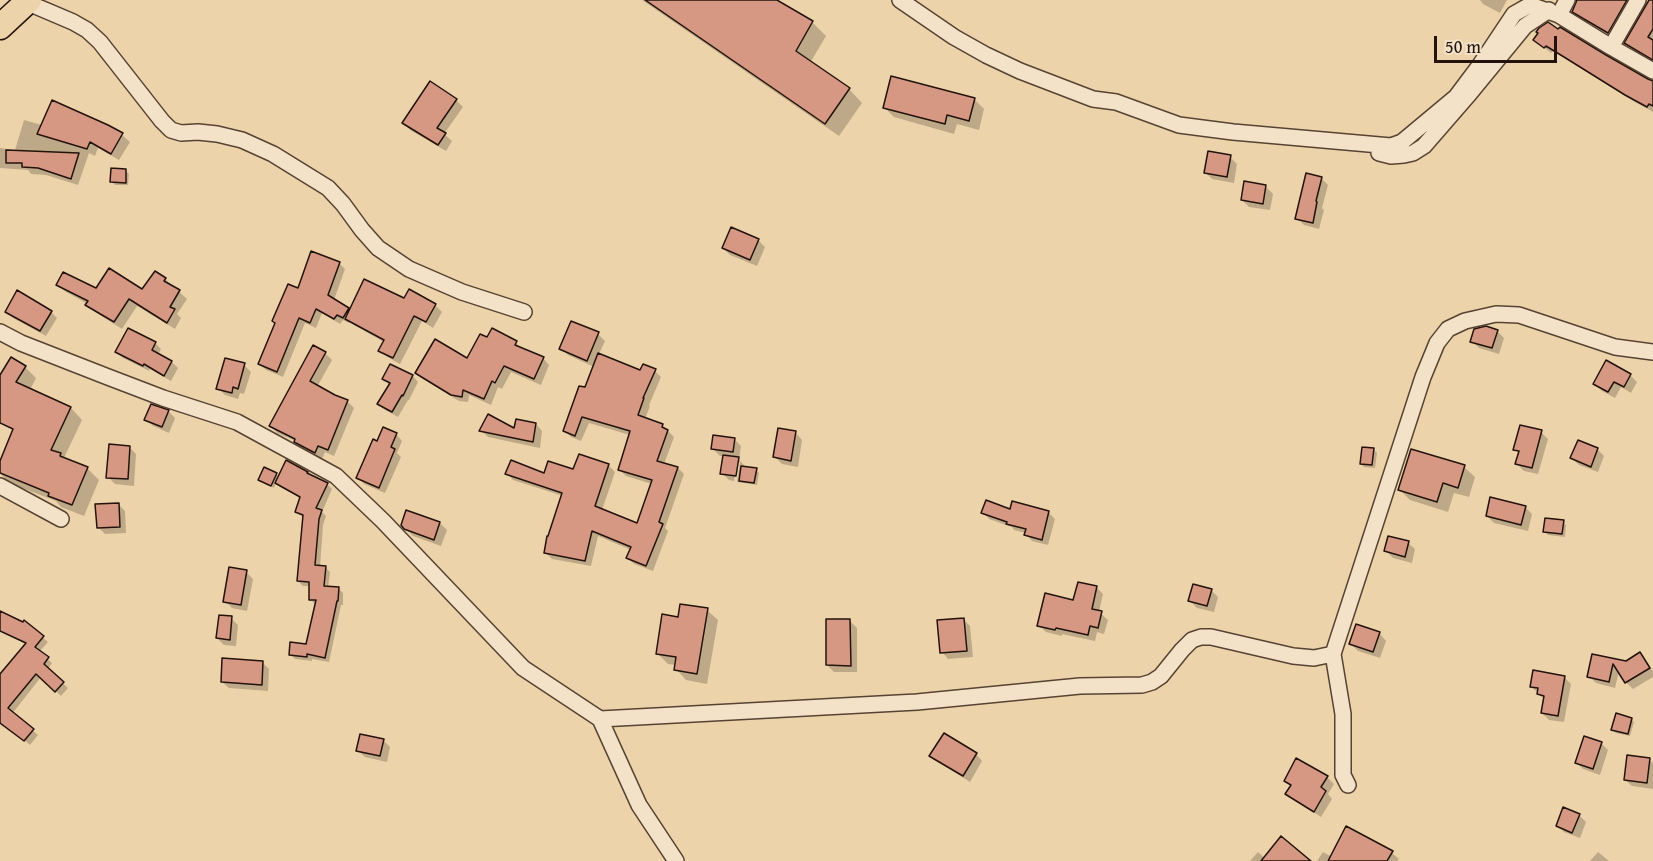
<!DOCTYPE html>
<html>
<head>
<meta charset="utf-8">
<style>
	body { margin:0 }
	#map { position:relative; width:1653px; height:861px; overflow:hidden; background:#edd3a9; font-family:"Gentium Book Plus",serif }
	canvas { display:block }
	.scale { position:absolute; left:1434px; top:36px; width:123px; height:27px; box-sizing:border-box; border:3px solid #23130c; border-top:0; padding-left:8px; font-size:18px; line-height:21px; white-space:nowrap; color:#23130c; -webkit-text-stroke:4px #f3e2c7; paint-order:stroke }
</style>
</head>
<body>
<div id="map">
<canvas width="1653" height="861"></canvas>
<div class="scale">50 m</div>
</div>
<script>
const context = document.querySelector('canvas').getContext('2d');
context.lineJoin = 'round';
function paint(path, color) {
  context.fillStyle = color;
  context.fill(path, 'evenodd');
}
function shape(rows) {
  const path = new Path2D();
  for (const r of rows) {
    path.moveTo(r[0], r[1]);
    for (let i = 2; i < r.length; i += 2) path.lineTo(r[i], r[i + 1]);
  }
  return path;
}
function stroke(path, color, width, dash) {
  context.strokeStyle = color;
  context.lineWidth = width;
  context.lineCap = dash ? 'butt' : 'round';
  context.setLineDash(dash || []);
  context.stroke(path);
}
paint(shape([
	[642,0,774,0,812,22,826,36,810,63,849,89,862,103,839,136],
	[1480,0,1507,0,1500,13,1483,4],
	[1579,0,1637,0,1614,38,1580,17,1574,11],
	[1648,0,1653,0,1653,61,1632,49,1626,43,1648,5],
	[1535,40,1653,84,1653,112,1633,101,1572,62,1553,51,1551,53],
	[431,83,456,100,463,107,444,134,452,141,446,151,410,130,404,123],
	[974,99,984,109,979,130,957,124,954,134,894,117,884,107],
	[24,120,42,125,122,135,130,142,119,160,98,148,95,156,89,153,78,185,46,175,31,174,28,170,0,168,0,148,15,150],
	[1230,157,1237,164,1234,183,1212,179,1205,172],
	[126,171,129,174,128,185,115,185,112,182],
	[1321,178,1328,185,1322,208,1324,210,1319,229,1304,225,1297,218],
	[1266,187,1273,194,1270,210,1249,207,1242,200],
	[758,240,765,247,757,266,730,255,723,248],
	[339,263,345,269,334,300,350,311,405,300,435,305,442,312,433,328,422,321,400,364,387,357,380,350,384,342,354,325,350,322,349,323,343,320,340,324,322,313,316,328,305,323,283,377,266,370,259,364,299,290],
	[155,273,165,279,187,299,177,314,181,318,175,329,137,306,122,329,95,312,88,304,66,292,58,285,96,290,143,291],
	[7,312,51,312,57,318,46,336,13,318],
	[493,330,516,343,523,350,543,358,549,365,541,385,511,372,502,389,498,387,491,405,469,395,468,402,459,401,423,379,417,373,467,360,488,339],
	[1497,331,1504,338,1499,354,1479,348,1472,341],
	[598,334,605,341,599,354,641,372,655,371,661,377,649,405,650,406,645,419,662,425,674,437,664,464,678,468,684,474,665,528,668,531,653,571,634,564,628,558,631,550,598,536,591,566,552,559,546,553,563,496,513,480,507,473,545,475,574,471,580,456,609,466,615,472,602,510,638,525,652,484,626,476,619,469,630,435,589,423,581,441,571,437,565,431,585,389,594,367,568,355,561,348],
	[155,343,161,349,158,355,172,362,178,368,171,381,150,369,149,371,123,358,117,352],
	[314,347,325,353,332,360,317,387,334,397,348,402,354,408,334,456,325,452,322,459,302,448,296,441,277,433,271,426],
	[244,365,251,372,244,394,240,393,238,399,225,395,218,388],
	[391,366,413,376,418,382,409,400,408,400,398,417,385,410,379,404,390,385,384,379],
	[25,367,36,378,30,390,71,408,82,420,64,458,87,468,99,480,84,516,61,507,56,501,9,483,0,473,0,465,14,431,0,415,0,378],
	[1630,375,1637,382,1631,393,1621,387,1615,398,1602,391,1595,384],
	[152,406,169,412,175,418,169,433,153,426,146,419],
	[536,424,542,431,540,448,488,437,481,430,515,430],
	[1541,432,1548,439,1538,474,1524,471,1517,464,1520,454,1515,449],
	[796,433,802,440,798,467,782,464,775,457],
	[396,434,402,441,397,453,401,457,385,493,364,484,358,477,378,443],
	[734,439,741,446,739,460,745,466,745,468,756,470,759,473,757,485,737,482,740,462,737,462,734,481,729,480,722,473,725,456,720,456,713,449],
	[1579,442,1598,450,1604,456,1598,472,1579,465,1572,458],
	[129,447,136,454,134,486,115,484,108,477],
	[1374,450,1377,453,1375,468,1364,467,1361,464],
	[1464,467,1475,477,1469,497,1454,493,1448,512,1410,500,1400,490],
	[276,474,279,477,310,476,327,484,332,489,322,512,326,516,323,525,320,567,325,567,330,572,328,588,338,588,343,593,343,605,341,605,329,662,312,659,312,661,295,659,290,654,307,645,316,605,310,599,311,586,303,586,298,581,304,518,296,512,301,498,282,488,276,482,274,488,260,479],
	[118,504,125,511,126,533,105,534,98,527],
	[1525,507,1532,514,1528,531,1494,523,1487,516],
	[1011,511,1048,512,1055,519,1048,545,1032,541,1026,534,1026,533,1014,530,1012,527,989,519,983,512],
	[1563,522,1566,525,1565,537,1548,535,1545,532],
	[440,523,447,530,441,546,413,536,402,525],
	[1408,543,1415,549,1412,563,1393,558,1386,551],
	[246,572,253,579,247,611,232,608,225,601],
	[1096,587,1103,594,1099,612,1108,620,1104,634,1097,632,1095,641,1062,634,1062,636,1046,632,1039,625],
	[1211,590,1218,597,1214,612,1197,608,1190,601],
	[707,610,718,620,707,684,686,680,676,669,676,665,668,664,657,653,680,618],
	[0,612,24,622,48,642,39,652,52,663,48,669,68,688,61,696,41,677,12,714,38,735,30,745,0,719,0,674,1,675,26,644,0,632],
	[231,618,238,625,236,646,224,645,217,638],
	[963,619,970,626,973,657,948,659,942,652],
	[850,621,857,628,857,672,834,672,827,665],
	[1357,626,1380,634,1386,641,1380,658,1358,651,1351,644],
	[1640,654,1653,671,1653,677,1633,689,1626,682,1619,671,1615,688,1596,683,1589,676,1593,656,1626,663],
	[262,662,269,669,268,691,229,688,222,682],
	[1564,677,1571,684,1564,722,1549,720,1542,713,1545,700,1531,686],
	[1631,719,1634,722,1630,736,1616,733,1613,730],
	[383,740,390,747,387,762,365,757,358,751],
	[1601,743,1608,750,1600,775,1583,769,1576,762],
	[976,754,982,761,970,782,938,762,931,756],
	[1649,760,1653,763,1653,789,1632,786,1625,780],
	[1327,777,1334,784,1328,794,1332,799,1321,817,1294,800,1287,794,1291,786,1285,780],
	[1579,815,1586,822,1580,838,1564,832,1557,825],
	[1347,828,1392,853,1399,859,1397,861,1317,861,1323,852,1332,857],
	[1258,852,1268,861,1250,861],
	[1598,852,1609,861,1590,861]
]), '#0003');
const building = shape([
	[645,0,777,0,813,21,796,51,850,88,825,124,645,0],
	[1577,0,1627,0,1608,33,1572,12,1577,0],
	[1649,0,1653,0,1653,29,1648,37,1653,40,1653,60,1624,43,1649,0],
	[1548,22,1558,29,1560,27,1606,55,1648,79,1653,81,1653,106,1649,104,1647,107,1625,95,1564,57,1546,46,1544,48,1533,40,1538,33,1536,32,1539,28,1548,22],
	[891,76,975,98,969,121,947,115,945,124,883,108,891,76],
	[430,81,457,99,437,128,446,133,438,145,402,123,430,81],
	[52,100,108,125,123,133,111,154,90,142,87,149,37,134,52,100],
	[6,150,79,153,71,179,38,168,22,167,22,163,6,163,6,150],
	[1208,151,1231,155,1227,177,1204,173,1208,151],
	[111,168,126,169,126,183,110,182,111,168],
	[1306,173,1322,177,1316,201,1317,202,1313,223,1295,219,1306,173],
	[1244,181,1266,185,1263,204,1241,200,1244,181],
	[731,227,759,239,750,260,722,248,731,227],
	[311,251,340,262,328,295,349,308,343,318,337,315,334,319,316,309,310,323,299,318,277,372,258,364,275,323,272,321,288,284,298,288,311,251],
	[109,268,142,289,155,271,166,278,164,281,180,290,170,307,175,309,167,323,129,299,114,322,85,305,88,301,56,285,63,272,96,288,109,268],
	[364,279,404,298,409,289,436,304,426,322,414,316,393,358,378,351,384,340,345,319,364,279],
	[17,290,52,311,40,331,5,312,17,290],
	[571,321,599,332,587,361,559,349,571,321],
	[1486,326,1498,330,1492,348,1470,342,1474,329,1486,326],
	[128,328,156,342,152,350,172,361,164,376,144,364,143,366,115,352,128,328],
	[492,328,517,341,515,345,544,357,534,379,504,366,495,383,492,381,484,399,463,390,462,397,451,395,415,373,435,339,467,358,480,334,487,337,492,328],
	[313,345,326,352,310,381,335,395,348,400,328,450,318,446,315,453,294,442,295,439,269,426,313,345],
	[598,353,640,370,643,364,656,369,643,398,644,398,638,415,663,424,662,427,668,430,657,461,678,467,659,522,663,524,646,566,626,558,631,547,592,531,585,561,544,553,547,536,548,536,562,493,505,474,511,460,544,473,548,461,573,469,579,454,609,464,595,506,637,523,652,480,618,470,630,431,582,417,575,436,563,431,579,386,585,387,598,353],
	[11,357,26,366,16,382,71,407,51,450,61,453,60,456,88,467,72,505,48,496,49,493,0,473,0,461,13,429,0,423,0,375,11,357],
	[225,358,245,363,238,389,233,387,232,393,216,389,225,358],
	[1606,360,1631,374,1624,387,1614,382,1608,392,1593,384,1606,360],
	[390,364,413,375,403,396,402,395,392,412,377,404,390,383,382,379,390,364],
	[151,404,169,410,162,427,144,420,151,404],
	[488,414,514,428,516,419,536,423,533,442,479,431,488,414],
	[1520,425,1542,430,1532,468,1515,464,1519,451,1513,450,1520,425],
	[383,427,397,433,391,447,395,449,379,488,356,478,373,439,377,441,383,427],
	[778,428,796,431,791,461,773,457,778,428],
	[713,435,735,438,733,452,711,449,713,435],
	[1578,440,1598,448,1591,467,1570,458,1578,440],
	[109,444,130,446,128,479,106,478,109,444],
	[1362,447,1374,448,1372,465,1360,464,1362,447],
	[1411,449,1465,465,1458,488,1443,483,1437,502,1398,490,1411,449],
	[723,455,739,457,736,476,720,474,723,455],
	[286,460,308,472,307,473,328,483,316,508,322,510,319,519,315,565,326,566,324,586,339,587,338,601,337,601,325,658,307,654,307,657,289,655,290,642,306,644,316,600,309,600,309,582,297,581,303,515,295,512,300,497,275,483,286,460],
	[741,466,757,468,754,483,739,481,741,466],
	[264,467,277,473,271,486,258,480,264,467],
	[1490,497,1526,506,1521,525,1486,516,1490,497],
	[986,500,1010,509,1012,501,1049,511,1042,540,1024,535,1026,529,1006,524,1007,522,981,513,986,500],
	[119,503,120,527,97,528,95,504,119,503],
	[406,510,440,522,434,540,404,529,401,525,406,510],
	[1545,518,1564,520,1562,534,1543,532,1545,518],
	[1388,536,1409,541,1405,557,1384,551,1388,536],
	[229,567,247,570,241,605,223,602,229,567],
	[1078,582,1097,586,1092,609,1102,611,1098,628,1090,626,1088,635,1056,628,1055,630,1037,626,1045,593,1073,600,1078,582],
	[1193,584,1212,589,1207,606,1188,601,1193,584],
	[680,604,708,608,697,674,674,670,676,657,656,654,662,614,678,617,680,604],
	[0,611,23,622,24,620,44,636,35,647,49,657,44,664,64,682,55,692,36,674,8,708,34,729,24,741,0,723,0,674,26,643,0,631,0,611],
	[219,615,232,616,230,640,216,638,219,615],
	[964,618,967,651,940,653,937,620,964,618],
	[826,619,850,619,851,666,826,665,826,619],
	[1356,624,1380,632,1373,652,1349,644,1356,624],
	[1640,652,1650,668,1625,683,1613,664,1609,682,1587,677,1592,654,1626,661,1640,652],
	[222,658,263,661,262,685,221,682,222,658],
	[1533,670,1565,676,1558,716,1541,713,1544,696,1537,694,1538,688,1530,687,1533,670],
	[1616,713,1632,718,1628,734,1611,730,1616,713],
	[944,733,977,753,963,776,929,756,944,733],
	[360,734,384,739,380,756,356,751,360,734],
	[1584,736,1602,742,1593,769,1575,763,1584,736],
	[1627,755,1650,758,1647,783,1624,780,1627,755],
	[1296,758,1328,776,1321,787,1326,791,1314,812,1285,794,1291,785,1284,781,1296,758],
	[1563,807,1580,814,1572,833,1556,826,1563,807],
	[1346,826,1393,851,1387,861,1328,861,1346,826],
	[1281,836,1311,861,1261,861,1281,836]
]);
paint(building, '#d69882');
stroke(building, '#23130c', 1.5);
const minor = shape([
	[900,0,954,37,986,55,1020,71,1093,99,1116,102,1179,125,1233,132,1391,146,1402,142,1456,97,1480,65,1514,14,1530,5,1559,15,1611,47,1653,71],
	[26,2,73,22,87,30,100,42,162,121,171,130,181,133,198,132,217,134,242,140,273,154,328,188,343,204,362,230,378,248,409,269,462,292,524,312],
	[1559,15,1567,0],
	[1611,47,1638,0],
	[1379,153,1391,156,1404,155,1413,153,1424,146,1470,93,1525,26,1549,10],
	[0,332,21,343,108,377,163,398,237,422,336,476,383,521,523,668,600,719,639,805,676,861],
	[0,486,61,519],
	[600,719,917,702,1080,686,1142,685,1152,682,1161,676,1182,650,1192,640,1201,637,1211,637,1293,656,1314,658,1333,654],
	[1348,785,1343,775,1343,714,1333,654,1423,377,1437,343,1448,329,1465,321,1496,314,1519,315,1615,347,1653,352]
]);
const trunk = shape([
	[0,27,29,0]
]);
stroke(minor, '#564333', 18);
stroke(trunk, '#23130c', 27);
stroke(minor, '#f3e2c7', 15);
stroke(trunk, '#edd3a9', 24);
</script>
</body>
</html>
